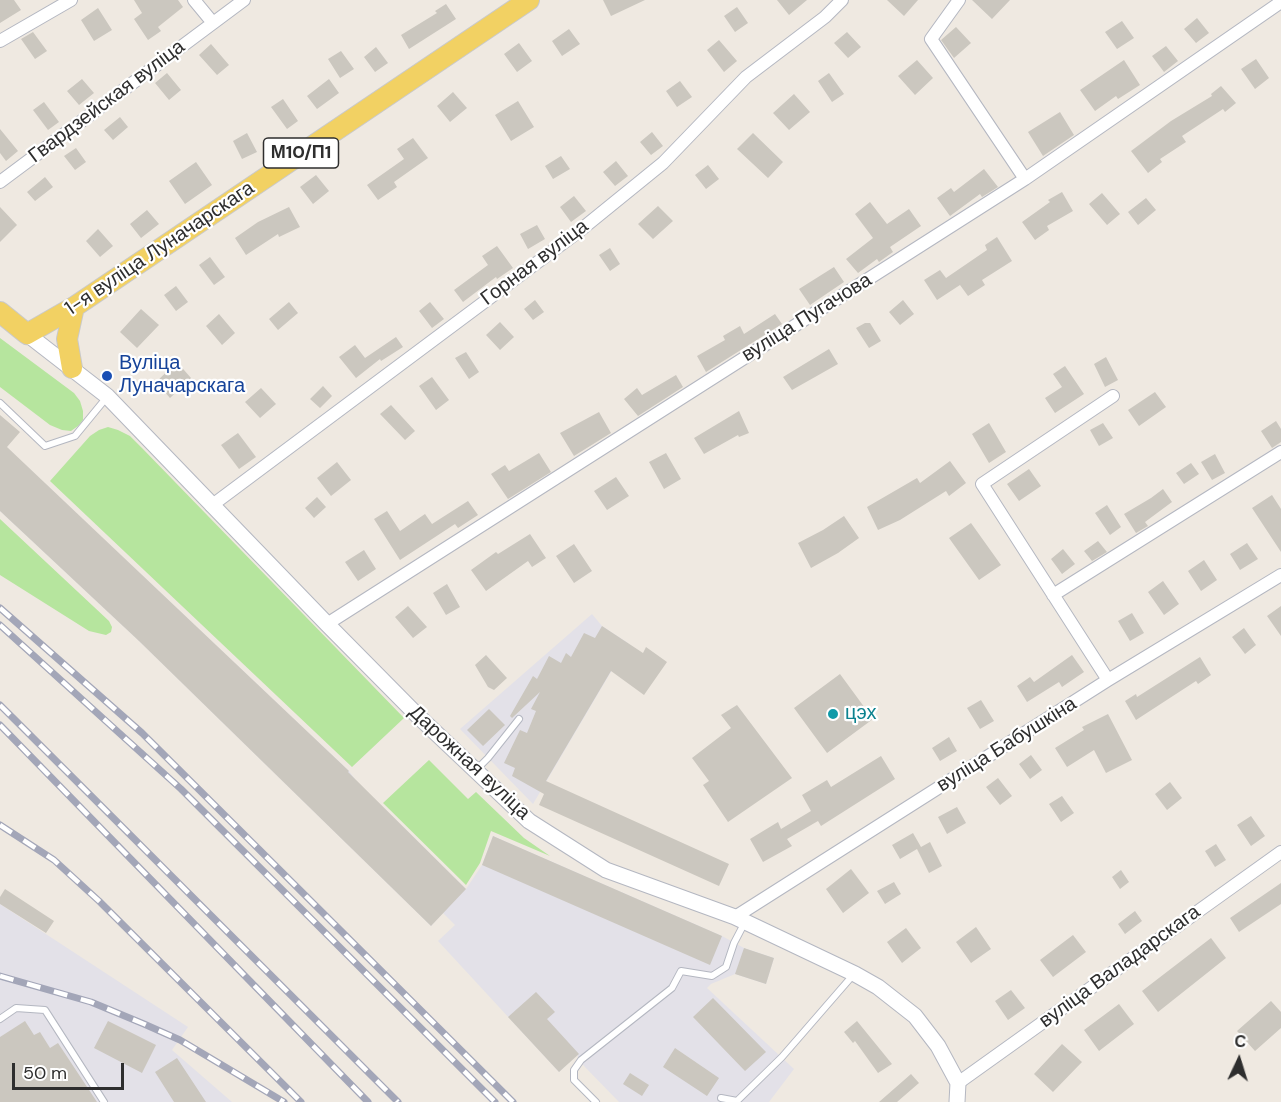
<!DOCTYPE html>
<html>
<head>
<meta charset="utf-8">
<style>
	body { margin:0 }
	#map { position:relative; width:1281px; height:1102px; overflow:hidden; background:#efe9e1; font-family:"DM Sans",sans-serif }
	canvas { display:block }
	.north { position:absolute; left:1209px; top:1030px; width:60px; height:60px; -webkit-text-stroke:4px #fff; paint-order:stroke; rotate:4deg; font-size:16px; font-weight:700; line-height:24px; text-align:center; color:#2e2e2e }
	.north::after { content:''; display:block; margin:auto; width:21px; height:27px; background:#2e2e2e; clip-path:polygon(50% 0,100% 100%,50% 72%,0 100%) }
	.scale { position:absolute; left:12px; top:1063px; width:112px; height:27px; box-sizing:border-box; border:3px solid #2e2e2e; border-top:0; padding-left:8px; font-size:18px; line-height:21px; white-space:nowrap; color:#2e2e2e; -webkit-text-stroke:4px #fff; paint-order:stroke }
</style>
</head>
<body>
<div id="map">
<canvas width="1281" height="1102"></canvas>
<div class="north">С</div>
<div class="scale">50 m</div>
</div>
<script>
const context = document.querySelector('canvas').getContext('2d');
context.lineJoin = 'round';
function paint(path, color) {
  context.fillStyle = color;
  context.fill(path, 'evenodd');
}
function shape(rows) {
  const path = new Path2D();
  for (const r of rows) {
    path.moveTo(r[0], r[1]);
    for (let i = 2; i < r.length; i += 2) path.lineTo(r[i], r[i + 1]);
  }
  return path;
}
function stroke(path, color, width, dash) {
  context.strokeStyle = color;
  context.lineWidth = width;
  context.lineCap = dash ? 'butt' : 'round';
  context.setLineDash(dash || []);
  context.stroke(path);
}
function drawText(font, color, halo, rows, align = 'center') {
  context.font = font + ' "DM Sans",sans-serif';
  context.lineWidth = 4.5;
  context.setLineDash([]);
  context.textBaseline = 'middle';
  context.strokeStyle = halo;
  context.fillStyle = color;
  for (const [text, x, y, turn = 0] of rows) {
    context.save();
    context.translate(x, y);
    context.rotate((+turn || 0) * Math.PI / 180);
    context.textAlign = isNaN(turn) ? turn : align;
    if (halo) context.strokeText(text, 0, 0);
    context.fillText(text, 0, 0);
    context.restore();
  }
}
paint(shape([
	[0,441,349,771,357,782,466,889,482,865,493,836,722,936,744,948,774,958,766,984,735,974,711,984,707,988,794,1069,769,1102,619,1102,584,1066,577,1055,559,1072,438,941,455,925,443,913,431,926,139,641,0,511],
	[592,614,602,626,628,643,533,804,460,729],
	[0,904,188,1027,172,1050,232,1102,0,1102]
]), '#e3e1e8');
paint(shape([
	[0,338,74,393,80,401,83,411,83,420,78,426,71,431,62,430,50,425,0,387],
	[108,427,118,430,130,436,142,448,404,718,352,767,50,481,90,436,99,430],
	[0,519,109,621,112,627,111,632,106,635,89,631,0,575],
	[429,760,468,799,476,792,524,838,550,856,491,831,480,863,466,885,383,803]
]), '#b6e59e');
paint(shape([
	[0,0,14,0,21,10,0,23],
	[134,0,178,0,183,7,158,27,161,31,148,40,134,19,142,13],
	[603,0,645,0,611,16],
	[777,0,807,0,789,15],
	[887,0,918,0,904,16],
	[972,0,1010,0,992,19],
	[446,4,456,19,409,49,401,35,437,13,435,11],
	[737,7,748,23,735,32,724,16],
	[98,8,112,30,94,41,81,20],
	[1197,18,1209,33,1196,43,1184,29],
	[1122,21,1134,38,1117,49,1105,32],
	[956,27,971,43,954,58,941,40],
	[569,29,580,44,562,56,552,41],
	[33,32,47,51,35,59,21,39],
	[847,32,861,47,848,58,834,43],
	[719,40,737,61,724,72,707,50],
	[519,43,532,61,517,72,504,54],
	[211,44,229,65,217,75,199,55],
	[1166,46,1178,61,1164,72,1152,56],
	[376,47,388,63,375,72,364,57],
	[341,51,354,69,340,78,328,59],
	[1256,59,1269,78,1255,89,1241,69],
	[917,60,933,78,915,95,898,76],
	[1124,60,1140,85,1118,99,1116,96,1095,111,1080,90],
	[167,73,181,90,169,100,155,83],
	[829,73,844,94,832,102,818,81],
	[82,79,94,93,79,105,67,91],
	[329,79,339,93,317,109,307,96],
	[680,81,692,97,677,107,666,91],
	[1221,86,1236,103,1225,112,1223,109,1182,136,1186,142,1160,159,1162,162,1148,173,1131,151,1171,121,1212,96,1211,94],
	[453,92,467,108,450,122,437,106],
	[794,94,810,112,789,130,773,113],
	[283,99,298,121,287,129,271,107],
	[518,101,534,127,511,141,495,115],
	[44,102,59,122,48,130,33,110],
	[1060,112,1074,135,1043,156,1028,132],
	[120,117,128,127,113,140,104,130],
	[0,129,18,151,6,161,0,153],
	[652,132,663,146,651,155,640,142],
	[247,133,257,152,242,159,233,141],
	[753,133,783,162,768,178,737,149],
	[413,138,428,158,394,182,397,187,378,200,367,185,404,159,397,149],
	[76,148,86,162,75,170,64,156],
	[561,156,570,169,553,179,545,166],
	[616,161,628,176,615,186,603,172],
	[196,162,212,185,185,204,169,181],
	[708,165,719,179,706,189,695,175],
	[984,169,998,187,982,197,980,194,950,216,937,198,951,188,954,192],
	[316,175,329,191,313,204,300,187],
	[45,177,53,187,35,201,27,192],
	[1062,192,1073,211,1047,226,1049,230,1035,240,1022,222,1050,202,1048,200],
	[1102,193,1120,214,1107,225,1089,204],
	[574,196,586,211,571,222,560,207],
	[1146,198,1156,210,1138,225,1128,212],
	[870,202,887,224,909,209,921,226,890,247,893,252,879,262,877,259,858,273,846,259,873,238,855,214],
	[658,206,673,221,653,239,638,224],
	[0,207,17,225,0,242],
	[289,207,300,227,279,237,278,234,246,255,235,238,258,222],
	[147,210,159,224,141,238,130,224],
	[537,225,545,239,528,249,520,234],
	[98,229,113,246,100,257,86,241],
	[997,237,1012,261,982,280,985,285,968,296,960,285,937,300,924,280,940,270,946,278,987,250,985,245],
	[497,246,513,268,497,279,496,277,463,302,454,290,488,265,482,256],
	[610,248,620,264,610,271,599,255],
	[210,257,225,277,214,285,199,265],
	[834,267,844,282,810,305,799,289],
	[176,286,188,302,176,311,164,295],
	[535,300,544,312,533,320,524,309],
	[903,300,914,314,900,325,889,312],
	[289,302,298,313,278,330,269,319],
	[430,302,444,319,432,328,419,311],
	[141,309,159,325,137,348,120,332],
	[219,314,235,333,222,345,206,326],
	[775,314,782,324,706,372,697,356,725,340,723,336,740,326,744,334],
	[500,322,514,337,500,350,486,335],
	[865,323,870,323,881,341,869,348,856,328],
	[396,337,403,347,381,361,380,359,356,378,339,357,355,345,365,358],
	[829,349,838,364,792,390,783,377],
	[466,352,479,372,469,379,455,358],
	[1106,357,1118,380,1105,387,1094,364],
	[177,362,191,378,170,398,156,382],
	[1065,366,1084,394,1055,413,1045,398,1062,387,1053,374],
	[676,375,683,387,638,416,624,399,637,388,642,395],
	[432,377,449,400,436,410,419,386],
	[323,386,332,396,320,408,310,399],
	[261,388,276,404,260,418,245,402],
	[1155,392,1166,407,1139,426,1128,410],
	[391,405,415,431,405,440,380,414],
	[739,411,749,433,739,437,738,435,704,454,694,438],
	[599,412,611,433,574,456,560,433],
	[0,415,20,432,7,447,349,771,348,772,466,889,431,926,139,641,0,511],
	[1276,421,1281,429,1281,442,1272,448,1261,431],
	[989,423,1006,452,989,463,972,434],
	[1103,423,1113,438,1099,446,1090,430],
	[238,433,256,457,239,469,221,445],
	[539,453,551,472,508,499,491,474,505,465,509,471],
	[666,453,681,479,664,489,649,462],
	[1215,454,1225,473,1212,480,1201,462],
	[950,461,966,483,949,496,946,491,900,520,878,530,867,507,917,478,920,483],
	[337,462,351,480,331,496,317,478],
	[1191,463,1199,474,1184,484,1176,473],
	[1029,469,1041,486,1019,501,1007,484],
	[616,477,629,496,607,510,594,491],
	[1163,489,1172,502,1145,522,1148,526,1136,533,1124,514,1151,498],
	[1272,495,1281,509,1281,552,1252,508],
	[317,497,326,507,314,518,305,508],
	[468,501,478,515,458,528,455,524,400,560,374,519,387,511,400,531,425,514,432,524],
	[1107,505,1121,527,1110,535,1095,513],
	[844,516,859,538,838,553,811,568,798,543,823,530],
	[971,523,1001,565,979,580,949,538],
	[530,534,546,558,532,567,528,561,486,591,471,570,496,552,498,554],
	[1098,541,1107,552,1092,561,1084,551],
	[1247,543,1258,559,1240,570,1230,554],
	[574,544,592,571,574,583,556,556],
	[1063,549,1075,564,1062,574,1051,559],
	[364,550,376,569,358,581,345,562],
	[1204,560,1217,580,1201,591,1188,571],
	[1163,581,1179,604,1164,615,1148,592],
	[447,584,460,607,446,615,433,593],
	[408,606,427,627,413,638,395,617],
	[1281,606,1281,636,1267,616],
	[1132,613,1144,633,1130,641,1118,621],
	[602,626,643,653,646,647,667,662,644,695,611,671,546,781,729,864,719,886,539,805,544,794,512,776,515,768,504,763,520,730,527,733,536,711,531,709,540,692,512,718,510,716,533,676,537,679,549,656,561,663,566,653,571,657,584,633,595,638],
	[1244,628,1256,645,1245,654,1232,637],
	[486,655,507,678,494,690,488,687,475,665],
	[1072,655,1084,672,1062,687,1059,682,1027,702,1017,686,1030,677,1034,682],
	[1200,657,1211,675,1198,684,1196,681,1136,720,1125,701,1136,694,1137,697],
	[840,674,873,719,827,753,794,708],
	[981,700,994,721,980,729,967,708],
	[737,705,792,778,728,822,703,785,709,781,692,758,731,728,721,715],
	[489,709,505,725,483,746,467,730],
	[1108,714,1132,760,1106,773,1094,750,1067,767,1055,748,1084,730,1082,727],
	[949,737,957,751,940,761,932,748],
	[1031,755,1042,770,1030,779,1019,764],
	[881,756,895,779,821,826,818,821,787,839,792,846,763,862,750,839,778,822,781,829,811,811,802,795,827,780,831,787],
	[998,778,1012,796,1000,805,986,787],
	[1170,782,1182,798,1167,810,1155,794],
	[1062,796,1074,813,1061,822,1049,804],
	[957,807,966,823,947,834,938,817],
	[1251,816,1265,836,1251,846,1237,825],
	[913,833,921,847,930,842,942,866,929,873,917,849,900,859,892,845],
	[493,836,722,936,710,965,482,865],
	[1216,844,1226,860,1215,867,1205,851],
	[851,869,869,893,843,913,826,889],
	[1121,870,1129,882,1120,889,1112,877],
	[894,882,901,894,885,904,877,891],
	[1281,883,1281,904,1239,932,1230,918],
	[5,889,54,921,46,933,0,904,0,897],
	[1135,911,1142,921,1125,934,1118,924],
	[976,927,991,949,971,963,956,942],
	[906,928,921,948,902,963,887,942],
	[1073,935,1086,952,1053,977,1040,960],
	[1211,938,1226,958,1158,1012,1142,991],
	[744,948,774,958,766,984,735,974],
	[1011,990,1025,1008,1008,1020,995,1001],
	[536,992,555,1012,547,1019,579,1054,559,1072,508,1017],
	[713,998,766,1052,745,1071,693,1017],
	[1271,1001,1281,1012,1281,1028,1255,1051,1237,1031],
	[1119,1004,1134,1024,1099,1051,1084,1030],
	[25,1021,34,1035,40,1032,50,1048,58,1043,97,1102,0,1102,0,1037],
	[108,1021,156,1045,142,1073,94,1048],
	[857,1021,892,1064,878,1073,855,1041,853,1043,844,1032],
	[1062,1044,1082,1062,1053,1092,1034,1074],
	[675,1048,719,1078,707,1096,663,1067],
	[177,1058,206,1102,174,1102,155,1072],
	[630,1073,649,1085,642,1096,623,1084],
	[911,1074,919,1083,897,1102,879,1102]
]), '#cbc7bf');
const service = shape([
	[0,403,45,446,75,436,107,397],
	[476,770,488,758,519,719],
	[0,1019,16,1008,45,1010,104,1102],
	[721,1098,737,1101,782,1057,854,974],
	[596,1102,574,1080,574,1070,581,1060,672,988,681,971,712,976,726,967,734,943,745,922]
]);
const minor = shape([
	[194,0,213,23],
	[959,0,931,39,1025,179],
	[0,41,71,0],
	[0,182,244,0],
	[211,506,578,232,663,163,746,77,825,17,842,0],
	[1053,595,1281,452],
	[327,624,1025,179,1281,2],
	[1108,680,982,484,1113,396],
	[735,917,1108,680,1281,575],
	[958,1083,1281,852]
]);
const tertiary = shape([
	[27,334,107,396,327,624,418,716,529,821,606,870,735,917,855,974,878,987,915,1016,938,1046,958,1083,957,1102]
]);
const primary = shape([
	[0,312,27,334,74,307,529,0],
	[72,368,67,339,74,307]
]);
stroke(service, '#b4b7c1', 8);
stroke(minor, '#b4b7c1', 14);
stroke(tertiary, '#b4b7c1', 17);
stroke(primary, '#c9c9c9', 22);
stroke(service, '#fff', 6);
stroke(minor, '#fff', 12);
stroke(tertiary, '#fff', 15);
stroke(primary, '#f2d163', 20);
const rail = shape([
	[0,608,142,733,513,1102],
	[0,625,181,789,495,1102],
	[0,705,398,1102],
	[0,725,368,1102],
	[0,825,54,860,99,901,301,1102],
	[0,976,91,1002,144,1024,180,1040,284,1102]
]);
stroke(rail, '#a3a6b8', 7);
stroke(rail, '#fff', 4.5, [14]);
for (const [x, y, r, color] of [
	[107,376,6,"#1a4fb4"],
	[833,714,6,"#0f9aa8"]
]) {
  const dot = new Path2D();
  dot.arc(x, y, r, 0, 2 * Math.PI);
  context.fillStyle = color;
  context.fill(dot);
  stroke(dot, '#fff', 2);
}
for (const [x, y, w] of [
	[301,153,75]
]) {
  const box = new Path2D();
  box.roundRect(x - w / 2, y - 15, w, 30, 4.5);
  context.fillStyle = '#fff';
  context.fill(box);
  stroke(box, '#2e2e2e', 1.5);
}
drawText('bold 18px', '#2e2e2e', null, [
	["М10/П1",301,153]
]);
drawText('20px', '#2e2e2e', '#fff', [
	["Гвардзейская вуліца",107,102,-37],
	["1-я вуліца Луначарскага",160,249,-34],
	["Горная вуліца",535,263,-37],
	["вуліца Пугачова",807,318,-32],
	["вуліца Бабушкіна",1007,745,-32],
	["Дарожная вуліца",469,763,43],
	["вуліца Валадарскага",1120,967,-36]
]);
drawText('20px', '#164399', '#fff', [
	["Вуліца",119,364],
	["Луначарскага",119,387]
], 'left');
drawText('20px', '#0d838f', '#fff', [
	["цэх",845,714]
], 'left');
</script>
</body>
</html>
